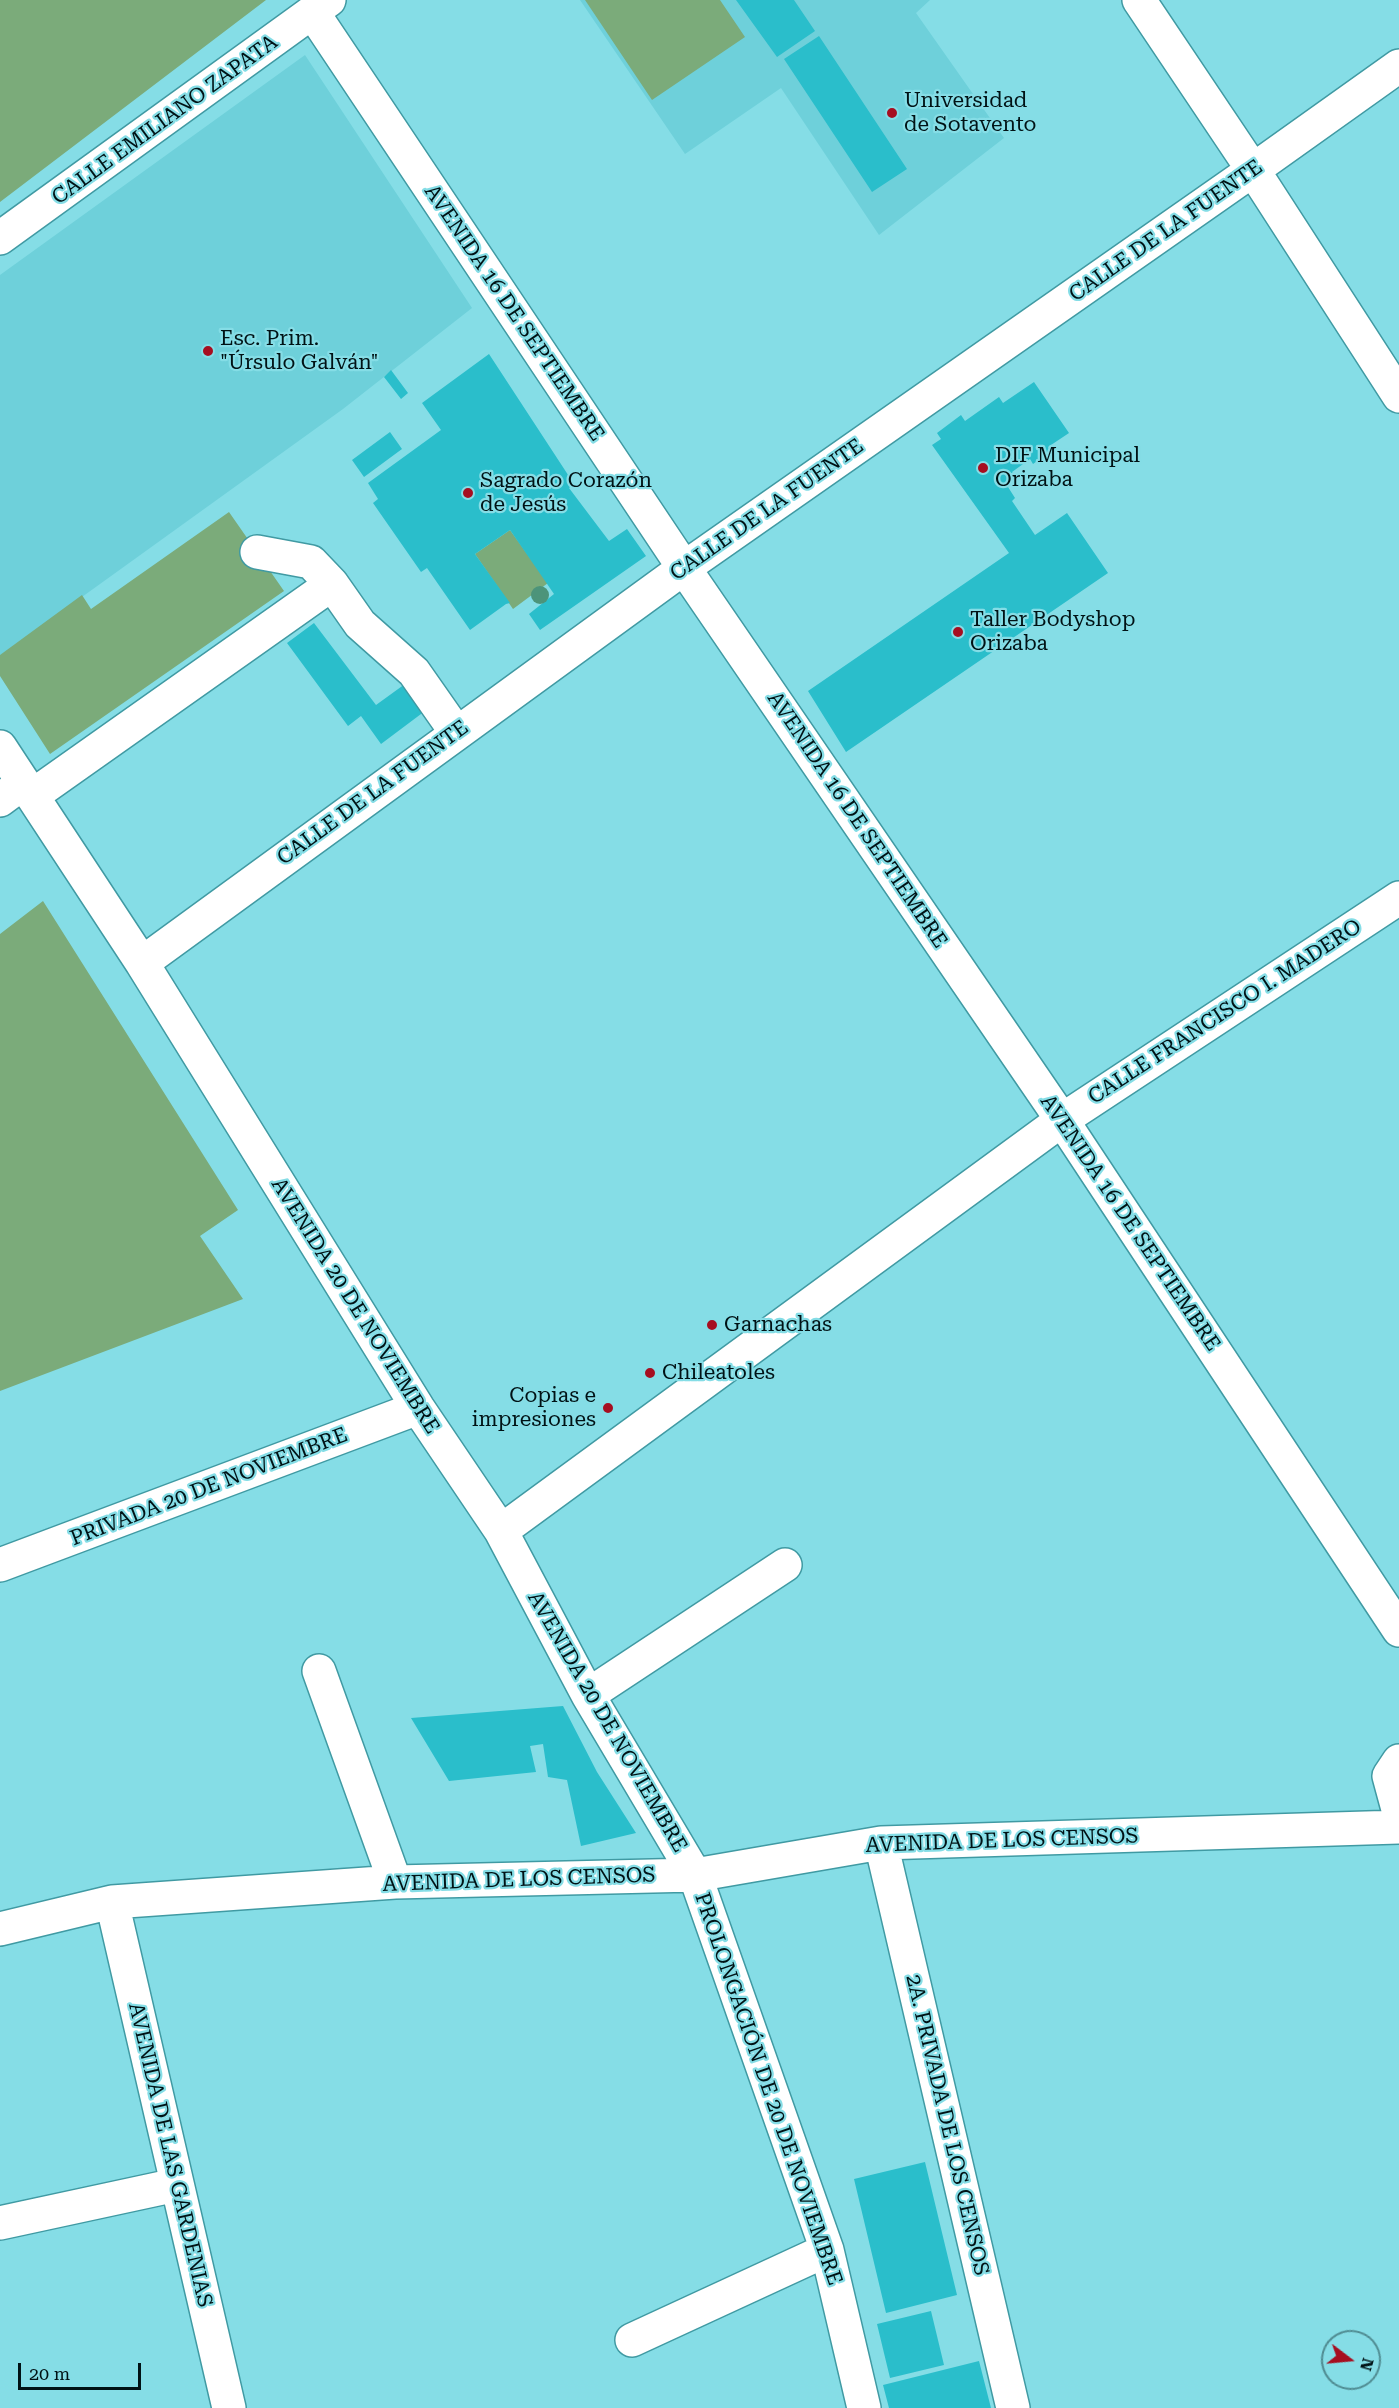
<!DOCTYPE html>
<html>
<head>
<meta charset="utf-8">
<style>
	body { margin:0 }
	#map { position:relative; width:1399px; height:2408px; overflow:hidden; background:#85dde6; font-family:"Roboto Serif",serif }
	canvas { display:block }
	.north { position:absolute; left:1321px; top:2330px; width:60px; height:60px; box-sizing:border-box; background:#85dde6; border:2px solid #508c92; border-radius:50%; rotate:106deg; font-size:16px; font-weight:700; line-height:24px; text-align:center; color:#001215 }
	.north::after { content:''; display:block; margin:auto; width:21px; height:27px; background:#a60e20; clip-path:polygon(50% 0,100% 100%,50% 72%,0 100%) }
	.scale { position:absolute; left:18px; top:2363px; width:123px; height:27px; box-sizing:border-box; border:3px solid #001215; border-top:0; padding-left:8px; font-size:18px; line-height:21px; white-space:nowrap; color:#001215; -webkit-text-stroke:4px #85dde6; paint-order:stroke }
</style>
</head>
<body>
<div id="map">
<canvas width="1399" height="2408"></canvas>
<div class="north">N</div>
<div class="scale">20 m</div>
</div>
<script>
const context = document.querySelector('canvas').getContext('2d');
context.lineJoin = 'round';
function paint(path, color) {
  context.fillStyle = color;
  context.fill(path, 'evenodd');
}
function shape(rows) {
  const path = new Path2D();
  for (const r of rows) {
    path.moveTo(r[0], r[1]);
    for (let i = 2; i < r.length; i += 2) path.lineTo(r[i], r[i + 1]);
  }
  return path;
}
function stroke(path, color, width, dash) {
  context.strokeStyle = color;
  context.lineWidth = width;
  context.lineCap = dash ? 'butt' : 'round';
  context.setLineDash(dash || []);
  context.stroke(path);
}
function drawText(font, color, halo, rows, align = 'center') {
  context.font = font + ' "Roboto Serif",serif';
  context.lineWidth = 4.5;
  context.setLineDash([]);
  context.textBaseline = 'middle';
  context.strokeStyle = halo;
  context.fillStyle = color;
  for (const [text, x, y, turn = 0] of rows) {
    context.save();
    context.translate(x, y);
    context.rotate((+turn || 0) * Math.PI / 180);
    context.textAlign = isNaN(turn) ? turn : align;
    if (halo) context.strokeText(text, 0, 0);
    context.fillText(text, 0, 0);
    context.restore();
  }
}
paint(shape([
	[580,0,930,0,916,13,1004,138,879,235,781,88,685,154],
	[305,55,472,308,343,409,0,656,0,275]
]), '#6ed0da');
paint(shape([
	[0,0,266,0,0,202],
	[585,0,720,0,745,37,652,100],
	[229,512,284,591,50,754,0,676,0,655,82,595,91,609],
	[510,530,548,583,513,609,475,554],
	[43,901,238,1210,200,1236,243,1299,0,1391,0,934]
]), '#7bab7a');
paint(shape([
	[736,0,794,0,815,31,777,57],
	[819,36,907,169,872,192,784,59],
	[489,354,574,484,569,488,609,541,627,529,646,556,540,630,529,614,554,594,510,530,475,554,510,603,506,604,470,630,427,568,421,572,373,503,378,499,368,483,441,430,422,403],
	[391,370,408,393,401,399,384,377],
	[1034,382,1069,433,1048,447,1051,451,1033,464,1030,459,1012,472,1018,480,1008,487,1015,498,1012,501,1035,535,1067,513,1108,573,846,752,808,691,1009,553,932,445,941,439,937,433,961,415,965,421,999,397,1003,403],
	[390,432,402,449,364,477,352,460],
	[314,623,376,705,405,684,425,711,381,744,361,716,348,726,287,643],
	[563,1706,597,1772,636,1833,581,1846,567,1780,548,1777,543,1744,530,1746,536,1772,449,1781,411,1718],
	[925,2162,957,2295,886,2313,854,2179],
	[931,2311,944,2365,890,2378,877,2324],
	[979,2361,991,2408,889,2408,883,2385]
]), '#2abecb');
const minor = shape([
	[1139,0,1253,170,1399,396],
	[313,13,684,568,1062,1120,1399,1630],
	[0,238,329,0],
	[257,552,311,562,332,584],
	[0,747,142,963,418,1408,501,1531,588,1695,695,1875,827,2250,864,2408],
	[32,796,332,584,360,624,414,672,456,732],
	[0,800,23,783],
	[142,963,684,568,1253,170,1399,66],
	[501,1531,1062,1120,1399,898],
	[0,1565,418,1408],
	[319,1671,395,1882],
	[588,1695,785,1565],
	[1399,1761,1389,1776,1399,1813],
	[881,1843,1013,2408],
	[112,1902,229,2408],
	[0,1929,112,1902,395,1882,695,1875,881,1843,1399,1827],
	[0,2223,176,2185],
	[632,2340,827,2250]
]);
stroke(minor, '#409aa3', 36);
stroke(minor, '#fff', 33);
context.fillStyle = '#4c947a';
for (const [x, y] of [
	[540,595]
]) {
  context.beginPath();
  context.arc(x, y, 9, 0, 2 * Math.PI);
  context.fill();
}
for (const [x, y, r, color] of [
	[892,113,6,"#a60e20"],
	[208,351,6,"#a60e20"],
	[983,468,6,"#a60e20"],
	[468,493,6,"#a60e20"],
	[958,632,6,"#a60e20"],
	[712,1325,6,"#a60e20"],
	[650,1373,6,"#a60e20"],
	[608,1408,6,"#a60e20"]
]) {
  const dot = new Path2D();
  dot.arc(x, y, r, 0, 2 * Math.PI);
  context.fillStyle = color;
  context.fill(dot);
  stroke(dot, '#85dde6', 2);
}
drawText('21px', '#001215', '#85dde6', [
	["Universidad",904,101],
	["de Sotavento",904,125],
	["Esc. Prim.",220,339],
	["\"Úrsulo Galván\"",220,363],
	["DIF Municipal",995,456],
	["Orizaba",995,480],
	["Sagrado Corazón",480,481],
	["de Jesús",480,505],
	["Taller Bodyshop",970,620],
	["Orizaba",970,644],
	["Garnachas",724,1325],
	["Chileatoles",662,1373],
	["Copias e",596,1396,"right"],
	["impresiones",596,1420,"right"]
], 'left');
drawText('21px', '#001215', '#85dde6', [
	["CALLE EMILIANO ZAPATA",165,120,-36],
	["CALLE DE LA FUENTE",1166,231,-35],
	["AVENIDA 16 DE SEPTIEMBRE",514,313,56],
	["CALLE DE LA FUENTE",767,510,-35],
	["CALLE DE LA FUENTE",373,793,-36],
	["AVENIDA 16 DE SEPTIEMBRE",857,820,56],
	["CALLE FRANCISCO I. MADERO",1225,1012,-33],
	["AVENIDA 16 DE SEPTIEMBRE",1130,1223,56],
	["AVENIDA 20 DE NOVIEMBRE",355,1306,58],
	["PRIVADA 20 DE NOVIEMBRE",209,1487,-21],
	["AVENIDA 20 DE NOVIEMBRE",607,1722,60],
	["AVENIDA DE LOS CENSOS",1002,1841,-2],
	["AVENIDA DE LOS CENSOS",519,1880,-2],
	["PROLONGACIÓN DE 20 DE NOVIEMBRE",768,2089,71],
	["2A. PRIVADA DE LOS CENSOS",947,2125,77],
	["AVENIDA DE LAS GARDENIAS",170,2155,77]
]);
</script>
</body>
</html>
